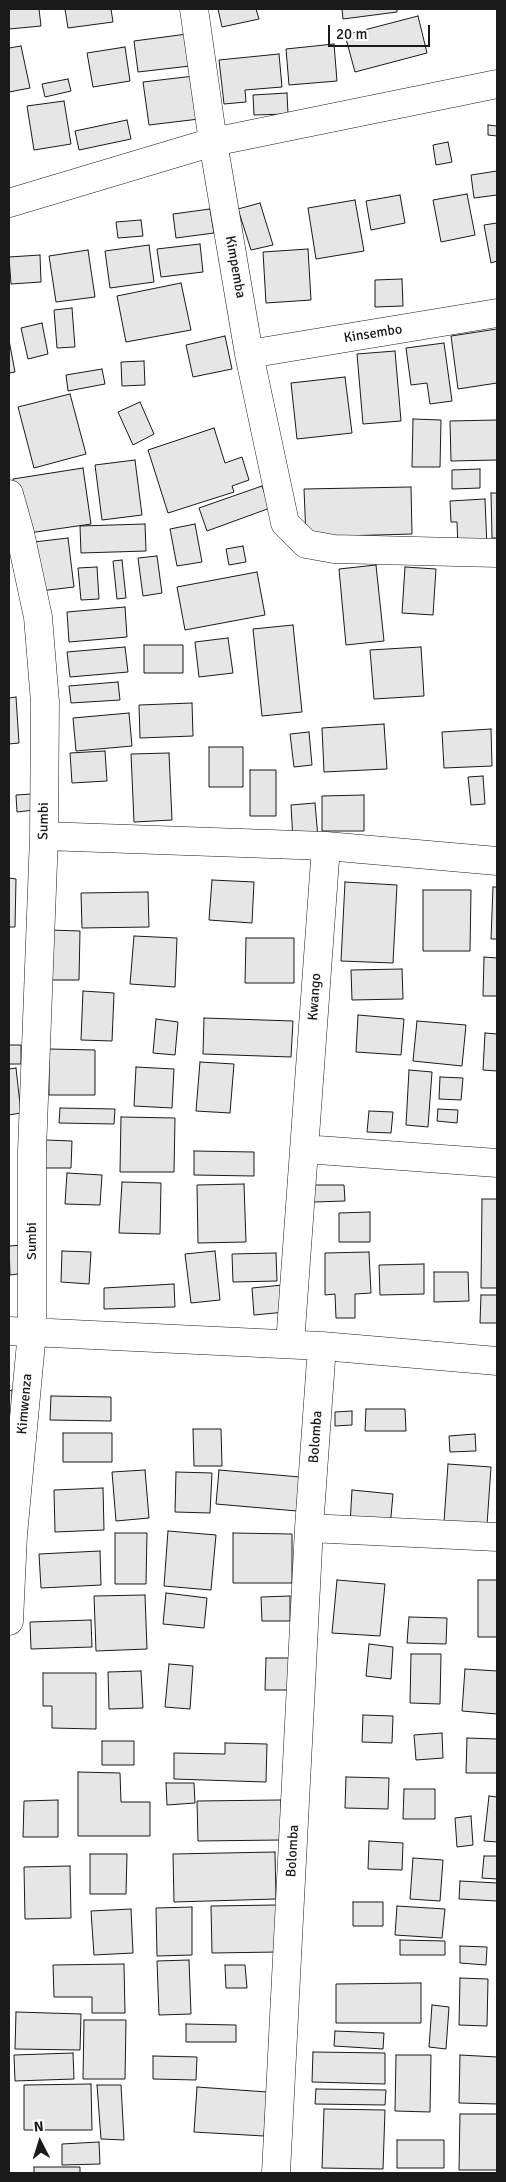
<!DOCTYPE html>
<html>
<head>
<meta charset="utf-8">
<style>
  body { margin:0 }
  #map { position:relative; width:506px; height:2182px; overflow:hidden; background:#fff; font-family:Signika,sans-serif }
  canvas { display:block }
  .frame { position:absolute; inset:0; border:10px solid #1a1a1a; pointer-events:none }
  .north { position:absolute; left:15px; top:2117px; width:50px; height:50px; -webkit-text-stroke:4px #fff; paint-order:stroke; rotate:355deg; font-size:14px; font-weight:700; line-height:20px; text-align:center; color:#1a1a1a }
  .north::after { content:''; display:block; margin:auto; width:18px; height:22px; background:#1a1a1a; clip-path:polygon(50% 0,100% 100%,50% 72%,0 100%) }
  .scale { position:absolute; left:328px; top:25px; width:102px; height:22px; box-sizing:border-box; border:2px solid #1a1a1a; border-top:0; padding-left:6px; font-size:15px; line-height:18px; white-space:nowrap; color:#1a1a1a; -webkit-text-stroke:4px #fff; paint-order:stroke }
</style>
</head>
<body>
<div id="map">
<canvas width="506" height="2182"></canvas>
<div class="frame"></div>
<div class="north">N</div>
<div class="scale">20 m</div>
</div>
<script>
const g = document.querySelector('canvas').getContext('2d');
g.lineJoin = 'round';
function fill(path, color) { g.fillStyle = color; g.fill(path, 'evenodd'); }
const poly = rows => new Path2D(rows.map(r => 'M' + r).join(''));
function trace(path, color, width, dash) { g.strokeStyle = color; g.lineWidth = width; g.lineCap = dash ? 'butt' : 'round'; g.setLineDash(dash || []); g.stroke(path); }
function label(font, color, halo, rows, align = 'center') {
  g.font = font + ' Signika,sans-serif'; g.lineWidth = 4; g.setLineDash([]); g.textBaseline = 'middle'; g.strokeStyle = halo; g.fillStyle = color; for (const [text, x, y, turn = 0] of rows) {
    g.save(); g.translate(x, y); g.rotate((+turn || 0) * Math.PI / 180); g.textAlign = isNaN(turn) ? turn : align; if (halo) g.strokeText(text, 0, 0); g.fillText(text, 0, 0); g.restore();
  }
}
const building = poly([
  [9,9,39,9,41,26,9,29,9,9],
  [65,9,111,9,113,22,68,28,65,9],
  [218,9,256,9,259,19,222,27,218,9],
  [342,9,397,9,397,12,343,19,342,9],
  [418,16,427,53,355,72,345,35,418,16],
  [187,34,190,66,138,72,134,41,187,34],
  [334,44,337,81,289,85,286,49,334,44],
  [21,46,30,88,9,92,9,48,21,46],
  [125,47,130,81,93,87,87,53,125,47],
  [279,54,282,87,245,90,246,102,224,104,219,60,279,54],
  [194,76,199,119,149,125,143,82,194,76],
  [68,79,71,91,45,97,42,84,68,79],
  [287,93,288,114,254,115,253,95,287,93],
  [64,101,71,144,34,150,27,106,64,101],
  [127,120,131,139,79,150,75,131,127,120],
  [488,125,497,126,497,136,488,135,488,125],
  [448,142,452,162,436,165,433,145,448,142],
  [497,171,497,195,474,198,471,175,497,171],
  [467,194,475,235,441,242,433,200,467,194],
  [400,195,405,223,371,230,366,201,400,195],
  [355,200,364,251,316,259,308,208,355,200],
  [260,203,273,245,251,250,238,209,260,203],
  [210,209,214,233,176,238,173,214,210,209],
  [141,220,143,236,118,238,116,222,141,220],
  [497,223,497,261,491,263,484,225,497,223],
  [200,244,203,272,161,277,157,249,200,244],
  [149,245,154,282,110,288,105,251,149,245],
  [308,249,311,300,266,303,263,252,308,249],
  [88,250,95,297,56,302,49,256,88,250],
  [40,255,41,282,11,284,9,257,40,255],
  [402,279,403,306,375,307,375,280,402,279],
  [181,283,191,330,126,342,117,296,181,283],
  [72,308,75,347,57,348,54,310,72,308],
  [42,323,48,354,28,359,21,328,42,323],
  [497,329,497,383,458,389,451,336,497,329],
  [225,336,232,369,193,377,186,345,225,336],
  [9,340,15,372,9,373,9,340],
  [444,343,452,401,430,404,427,383,411,385,406,348,444,343],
  [395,351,401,421,363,424,357,354,395,351],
  [144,361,145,385,122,386,121,362,144,361],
  [102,369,105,384,68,391,66,375,102,369],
  [345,377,352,433,297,439,291,383,345,377],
  [70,394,86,454,34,468,18,407,70,394],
  [140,402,154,434,133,445,118,412,140,402],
  [413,419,441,420,440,467,412,467,413,419],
  [497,420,497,460,451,461,450,421,497,420],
  [214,428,225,463,242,457,249,480,232,486,234,492,168,513,148,450,214,428],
  [135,460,142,515,102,520,95,465,135,460],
  [83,468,91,524,22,534,13,479,83,468],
  [480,469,480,488,452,489,452,470,480,469],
  [262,486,270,508,207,531,199,508,262,486],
  [411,487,412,534,306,537,304,489,411,487],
  [491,493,497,493,497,538,492,538,491,493],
  [485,499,487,547,458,548,457,522,451,522,450,501,485,499],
  [145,524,146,551,81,553,80,526,145,524],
  [195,524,202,562,177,566,170,529,195,524],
  [68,538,74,587,40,591,34,542,68,538],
  [243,546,246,562,229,565,226,549,243,546],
  [157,556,162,593,143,596,138,558,157,556],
  [122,560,126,598,117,599,113,561,122,560],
  [376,565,384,641,346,645,339,569,376,565],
  [97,567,99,599,81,600,78,568,97,567],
  [405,567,436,569,433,615,402,613,405,567],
  [257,572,265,615,185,630,177,587,257,572],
  [125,607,127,637,69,642,67,612,125,607],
  [293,625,302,712,262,716,253,629,293,625],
  [228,638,233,673,199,677,195,642,228,638],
  [144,645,183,645,183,673,144,673,144,645],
  [125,647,128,672,70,677,67,652,125,647],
  [421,647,424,696,374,699,370,650,421,647],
  [118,682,120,700,71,703,69,686,118,682],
  [16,697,19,743,9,744,9,698,16,697],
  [192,703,193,736,140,738,139,705,192,703],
  [129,713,132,746,76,751,73,718,129,713],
  [384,724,387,769,324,772,322,728,384,724],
  [491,729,492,766,444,768,442,732,491,729],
  [309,732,312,765,294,767,290,734,309,732],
  [209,747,243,747,243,787,209,787,209,747],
  [105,751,107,781,72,783,70,753,105,751],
  [169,753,172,820,134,822,131,754,169,753],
  [250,770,276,770,276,816,250,816,250,770],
  [483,776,485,804,471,805,468,777,483,776],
  [32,794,34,810,17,812,16,795,32,794],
  [364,795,364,831,322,831,322,796,364,795],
  [315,803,318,838,293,841,291,805,315,803],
  [9,878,16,879,15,927,9,927,9,878],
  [212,880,254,882,252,923,209,920,212,880],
  [345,882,397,885,393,963,341,961,345,882],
  [493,887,497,887,497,939,491,939,493,887],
  [423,890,471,890,470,951,423,951,423,890],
  [148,892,149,927,82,928,81,893,148,892],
  [49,930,80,931,79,980,48,980,49,930],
  [134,936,177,938,175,987,130,984,134,936],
  [246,938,294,938,294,983,245,983,246,938],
  [484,957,497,958,497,996,483,996,484,957],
  [402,969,403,999,352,1000,351,970,402,969],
  [83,991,114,993,112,1041,81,1040,83,991],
  [358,1015,404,1019,401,1055,356,1052,358,1015],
  [204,1018,293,1021,291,1057,203,1054,204,1018],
  [156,1019,178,1022,175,1055,153,1053,156,1019],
  [417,1021,466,1025,462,1066,413,1061,417,1021],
  [485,1033,497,1034,497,1071,483,1070,485,1033],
  [9,1045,21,1045,21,1064,9,1064,9,1045],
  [49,1049,95,1050,95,1095,49,1095,49,1049],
  [200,1062,234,1064,230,1113,196,1111,200,1062],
  [136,1067,174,1069,172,1108,134,1106,136,1067],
  [16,1068,21,1113,9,1115,9,1069,16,1068],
  [409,1070,432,1072,428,1127,406,1125,409,1070],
  [440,1077,463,1078,461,1100,439,1099,440,1077],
  [60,1108,115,1109,114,1124,59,1123,60,1108],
  [438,1109,458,1110,457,1123,437,1121,438,1109],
  [369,1111,393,1112,391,1133,367,1132,369,1111],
  [121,1117,175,1118,174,1172,120,1172,121,1117],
  [46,1140,72,1141,71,1168,45,1168,46,1140],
  [194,1151,254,1152,254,1176,194,1175,194,1151],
  [67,1173,102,1175,100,1205,65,1204,67,1173],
  [122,1182,161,1183,160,1234,119,1233,122,1182],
  [244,1184,246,1242,198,1243,197,1185,244,1184],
  [314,1185,344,1185,345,1201,314,1202,314,1185],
  [482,1199,497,1199,497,1288,481,1288,482,1199],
  [370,1212,370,1242,339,1242,339,1213,370,1212],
  [24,1245,26,1273,10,1275,9,1246,24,1245],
  [62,1251,91,1252,89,1284,61,1282,62,1251],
  [215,1251,220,1300,191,1303,185,1254,215,1251],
  [369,1252,371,1293,355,1294,355,1318,336,1318,335,1294,325,1295,325,1253,369,1252],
  [276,1253,277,1281,233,1282,232,1254,276,1253],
  [424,1264,424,1294,380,1295,379,1265,424,1264],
  [434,1272,468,1272,469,1301,434,1302,434,1272],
  [174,1284,175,1307,104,1309,104,1288,174,1284],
  [283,1285,286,1312,254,1315,252,1288,283,1285],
  [481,1295,497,1295,497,1323,480,1323,481,1295],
  [12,1390,13,1412,9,1412,9,1391,12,1390],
  [51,1396,111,1397,111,1421,50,1420,51,1396],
  [366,1409,405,1409,406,1431,365,1431,366,1409],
  [352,1411,352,1425,335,1426,335,1412,352,1411],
  [193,1429,221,1429,222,1466,194,1466,193,1429],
  [63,1433,112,1433,112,1462,63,1462,63,1433],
  [475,1434,476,1451,450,1452,449,1436,475,1434],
  [448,1464,491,1467,487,1525,444,1522,448,1464],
  [145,1470,149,1518,116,1521,112,1472,145,1470],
  [219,1470,300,1477,297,1511,216,1504,219,1470],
  [176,1472,212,1473,210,1513,175,1512,176,1472],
  [103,1488,104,1530,55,1532,54,1490,103,1488],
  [352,1490,393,1494,390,1528,350,1524,352,1490],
  [168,1531,216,1535,211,1590,164,1586,168,1531],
  [115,1533,147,1533,146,1584,115,1584,115,1533],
  [233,1533,292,1534,292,1583,233,1583,233,1533],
  [100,1551,101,1585,41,1588,39,1554,100,1551],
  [337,1580,385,1584,380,1636,332,1633,337,1580],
  [478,1580,497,1580,497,1637,478,1637,478,1580],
  [166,1593,207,1598,204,1628,163,1624,166,1593],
  [145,1595,147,1649,96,1651,94,1596,145,1595],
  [290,1596,290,1621,262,1621,261,1597,290,1596],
  [409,1617,447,1618,446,1644,407,1643,409,1617],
  [91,1620,92,1647,31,1649,30,1622,91,1620],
  [369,1644,393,1647,391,1679,366,1676,369,1644],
  [411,1654,441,1654,440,1704,410,1703,411,1654],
  [266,1658,291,1658,290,1690,265,1690,266,1658],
  [169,1664,193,1666,190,1709,165,1707,169,1664],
  [465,1669,497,1671,497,1714,462,1711,465,1669],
  [141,1671,143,1708,109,1709,108,1672,141,1671],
  [43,1673,96,1673,96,1729,52,1728,52,1706,43,1706,43,1673],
  [363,1715,393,1716,392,1743,362,1742,363,1715],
  [442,1733,443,1758,416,1760,414,1735,442,1733],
  [467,1738,497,1739,497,1773,466,1773,467,1738],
  [102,1741,134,1741,134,1765,102,1765,102,1741],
  [225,1743,267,1744,266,1782,174,1779,174,1753,225,1754,225,1743],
  [78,1772,120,1773,121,1802,150,1802,150,1836,78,1836,78,1772],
  [346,1777,389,1778,388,1809,345,1808,346,1777],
  [166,1783,194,1783,195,1803,167,1805,166,1783],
  [404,1789,435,1789,435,1819,403,1819,404,1789],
  [489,1796,497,1797,497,1842,484,1841,489,1796],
  [58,1800,58,1837,23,1837,24,1801,58,1800],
  [281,1800,281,1840,198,1841,197,1801,281,1800],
  [471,1816,473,1845,457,1847,455,1818,471,1816],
  [369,1841,403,1843,402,1870,368,1869,369,1841],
  [275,1852,276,1899,174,1902,173,1854,275,1852],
  [90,1854,127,1854,126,1894,90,1894,90,1854],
  [484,1856,497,1856,497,1879,482,1878,484,1856],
  [413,1858,443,1860,440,1901,410,1899,413,1858],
  [70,1866,71,1918,25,1919,24,1867,70,1866],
  [460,1881,497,1883,497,1901,459,1899,460,1881],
  [353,1902,383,1902,383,1926,353,1926,353,1902],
  [277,1905,278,1952,212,1953,211,1906,277,1905],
  [397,1906,445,1909,442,1938,395,1935,397,1906],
  [192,1907,192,1955,157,1956,156,1908,192,1907],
  [131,1909,133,1953,94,1955,91,1911,131,1909],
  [400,1940,445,1941,445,1955,400,1955,400,1940],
  [460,1946,487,1947,486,1965,460,1963,460,1946],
  [189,1960,191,2014,159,2015,157,1961,189,1960],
  [124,1964,125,2013,92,2013,92,1997,54,1997,53,1965,124,1964],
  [225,1965,245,1965,247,1988,226,1988,225,1965],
  [460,1978,488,1979,487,2026,459,2025,460,1978],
  [421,1983,421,2023,336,2023,336,1984,421,1983],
  [432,2005,449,2007,446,2049,429,2047,432,2005],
  [16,2012,81,2014,80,2050,15,2049,16,2012],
  [84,2020,126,2020,125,2079,83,2079,84,2020],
  [186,2024,236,2025,236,2042,186,2042,186,2024],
  [335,2031,384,2033,383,2049,334,2046,335,2031],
  [313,2052,385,2053,385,2084,312,2082,313,2052],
  [73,2053,74,2079,15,2081,14,2055,73,2053],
  [396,2055,431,2055,430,2112,395,2111,396,2055],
  [460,2055,497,2057,497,2104,459,2103,460,2055],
  [153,2056,197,2057,196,2080,153,2079,153,2056],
  [91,2084,92,2130,24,2130,24,2085,91,2084],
  [97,2085,121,2085,124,2140,101,2139,97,2085],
  [197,2087,267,2092,264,2136,194,2132,197,2087],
  [316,2089,386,2090,385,2105,315,2104,316,2089],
  [324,2109,385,2110,383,2169,322,2168,324,2109],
  [460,2114,497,2114,497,2170,459,2170,460,2114],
  [397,2140,444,2140,444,2168,397,2168,397,2140],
  [99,2142,100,2164,62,2165,62,2144,99,2142],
  [34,2167,80,2167,80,2173,34,2173,34,2167]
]);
const minor = poly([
  [194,9,213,142,249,354,285,523,306,544,334,549,497,553],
  [9,203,213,142,497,84],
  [249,354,497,313],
  [9,494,20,533,38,617,45,702,44,836,32,1151,32,1332,13,1535,9,1621],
  [44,836,326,846,497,861],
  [304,1149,497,1163],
  [9,1331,322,1346,497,1361],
  [290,1344,326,846],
  [309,1528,497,1537],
  [276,2173,309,1528,322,1346]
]);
const streetNames = [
  ["Kimpemba",235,267,80],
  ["Kinsembo",373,334,-9],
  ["Sumbi",44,821,-89],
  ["Kwango",315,997,-86],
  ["Sumbi",32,1241,-90],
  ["Kimwenza",25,1404,-85],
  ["Bolomba",316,1437,-86],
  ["Bolomba",293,1851,-87]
];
fill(building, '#e6e6e6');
trace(building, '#1a1a1a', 1);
trace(minor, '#1a1a1a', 29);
trace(minor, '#fff', 28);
label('14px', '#1a1a1a', '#fff', streetNames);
</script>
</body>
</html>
